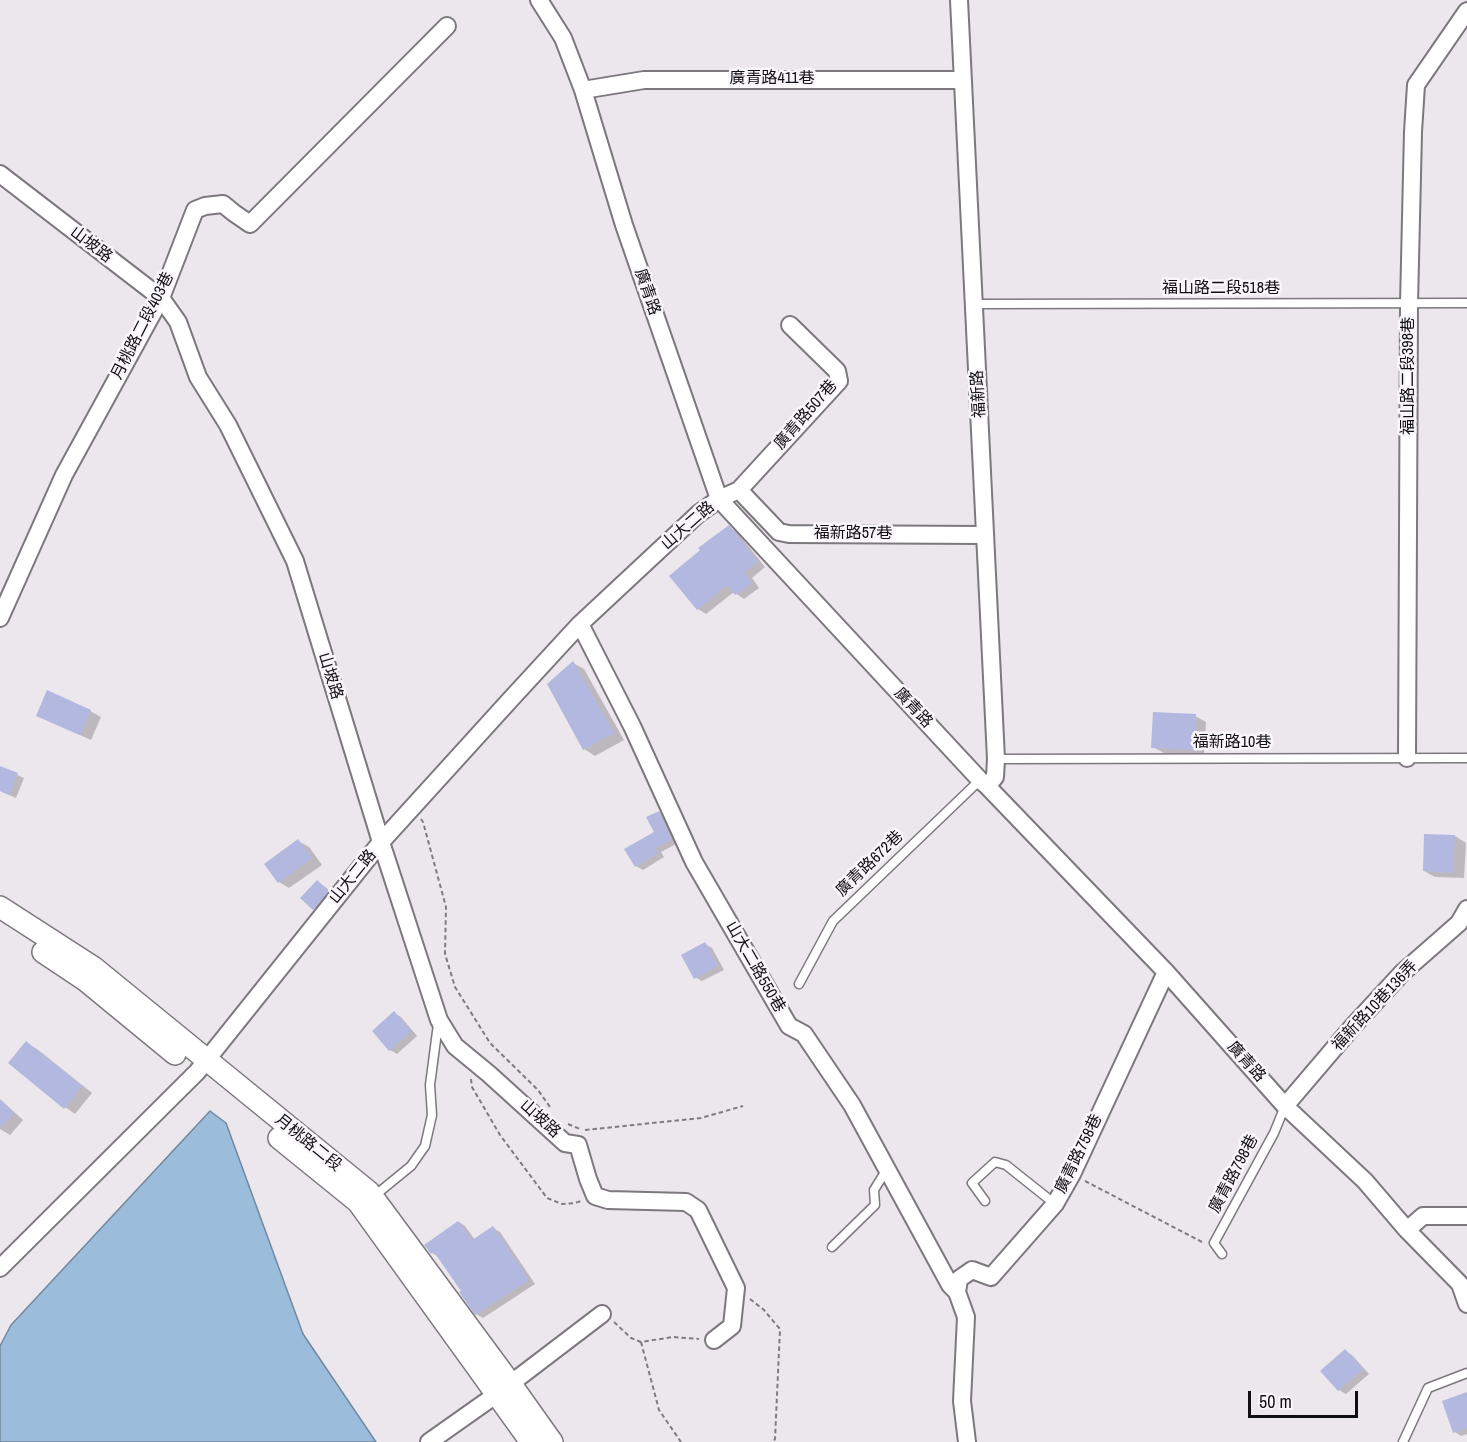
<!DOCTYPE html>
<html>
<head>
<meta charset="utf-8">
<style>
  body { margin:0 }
  #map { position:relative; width:1467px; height:1442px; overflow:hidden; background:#ebe7ed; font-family:"Archivo Narrow",sans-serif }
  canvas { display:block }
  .scale { position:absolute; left:1248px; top:1391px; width:110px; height:27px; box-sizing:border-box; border:3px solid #100f11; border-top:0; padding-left:8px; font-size:18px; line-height:21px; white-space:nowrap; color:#100f11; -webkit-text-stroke:4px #f8f5fb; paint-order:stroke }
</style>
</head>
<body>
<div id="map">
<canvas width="1467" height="1442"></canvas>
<div class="scale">50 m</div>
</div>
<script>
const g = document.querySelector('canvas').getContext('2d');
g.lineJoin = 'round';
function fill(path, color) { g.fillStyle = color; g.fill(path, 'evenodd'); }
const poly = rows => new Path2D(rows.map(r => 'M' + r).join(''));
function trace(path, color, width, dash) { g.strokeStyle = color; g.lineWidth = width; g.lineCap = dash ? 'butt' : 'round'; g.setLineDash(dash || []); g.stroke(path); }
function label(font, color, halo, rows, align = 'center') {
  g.font = font + ' "Archivo Narrow","Noto Sans TC",sans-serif'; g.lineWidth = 5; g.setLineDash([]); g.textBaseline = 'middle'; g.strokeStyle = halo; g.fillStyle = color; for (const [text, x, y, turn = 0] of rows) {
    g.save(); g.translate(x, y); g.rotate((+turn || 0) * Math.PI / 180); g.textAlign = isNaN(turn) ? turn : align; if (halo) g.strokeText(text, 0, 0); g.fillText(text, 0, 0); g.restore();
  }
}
const water = poly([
  [210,1111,226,1123,303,1334,376,1442,0,1442,0,1346,11,1325,210,1111]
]);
const shadow = poly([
  [729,527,737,532,765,567,752,578,759,588,744,599,734,592,706,614,698,609],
  [573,663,584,669,624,740,595,756,584,749],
  [90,711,101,717,91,740,48,721],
  [1195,716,1206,722,1204,755,1164,753,1153,747],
  [0,767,24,778,16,798,0,791],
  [659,812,666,816,678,843,661,852,664,857,643,870,636,866,656,833],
  [1455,836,1466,843,1464,878,1435,877,1424,871],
  [298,841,309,847,322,865,289,888,279,882],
  [317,882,324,886,335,895,321,912,314,908],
  [705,944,712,948,724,970,702,981,695,977],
  [394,1013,401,1017,417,1036,397,1054,390,1050],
  [26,1043,37,1049,92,1093,75,1114,65,1107],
  [0,1099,23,1120,10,1135,0,1129],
  [459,1222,465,1226,475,1240,493,1228,500,1232,535,1284,483,1318,476,1314,439,1257,432,1253],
  [1345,1351,1352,1355,1369,1374,1346,1394,1339,1390,1323,1372],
  [1467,1395,1467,1434,1461,1436,1455,1432]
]);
const building = poly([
  [729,525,758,562,744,572,752,583,735,595,727,585,697,610,669,576,700,550,698,548],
  [573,661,614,733,583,750,547,684],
  [47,690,91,710,80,735,36,716],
  [1153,712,1196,714,1194,750,1151,748],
  [0,766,18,773,9,795,0,791],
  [659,811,672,840,655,848,658,853,635,867,624,849,654,832,646,817],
  [1424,834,1455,835,1453,873,1423,871],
  [298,839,312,858,278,883,264,864],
  [317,880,329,891,313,910,300,898],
  [705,942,718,966,694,979,681,955],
  [394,1011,411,1031,389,1051,372,1031],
  [26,1041,82,1086,64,1109,8,1063],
  [0,1100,14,1113,0,1128],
  [458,1221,472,1240,493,1226,529,1280,475,1315,459,1292,461,1291,434,1252,431,1254,424,1245],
  [1345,1349,1363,1369,1338,1391,1320,1371],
  [1467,1392,1467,1428,1453,1433,1442,1401]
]);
const path = poly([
  [421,819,423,822,446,907,445,954,455,987,490,1043,538,1090,550,1107],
  [471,1079,472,1087,500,1135,547,1198,562,1204,575,1203,581,1201],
  [568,1124,580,1129],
  [585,1130,701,1118,743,1106],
  [1085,1181,1202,1242],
  [750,1299,764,1310,780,1329,775,1439,773,1442],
  [614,1322,631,1338,641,1342,673,1337,699,1339],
  [641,1342,659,1410,681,1442]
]);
const service = poly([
  [974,304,1467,303],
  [996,759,1467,758],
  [799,984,833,921,980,780],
  [373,1197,411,1166,425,1146,432,1115,430,1085,438,1024],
  [985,1201,972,1183,995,1162,1006,1165,1055,1204],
  [832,1247,875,1205,874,1190,887,1169],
  [1222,1254,1214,1243,1274,1133,1285,1106],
  [1403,1442,1428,1388,1467,1373]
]);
const minor = poly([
  [539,0,563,38,583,90,624,225,719,499,980,780,987,786,1166,972,1285,1106,1365,1181,1407,1230,1460,1284,1467,1304],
  [959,0,996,759,995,777,987,786],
  [583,90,644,80,962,80],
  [0,174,161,298,178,322,198,377,228,425,295,561,381,842,439,1020,455,1046,489,1074,565,1143,578,1145,588,1179,595,1196,608,1200,686,1202,698,1210,736,1288,732,1326,714,1340],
  [739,490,779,532,789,534,985,535],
  [0,618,64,475,161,298,195,210,205,206,223,204,234,213,250,224,447,26],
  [580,624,632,726,694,862,789,1026,804,1034,852,1105,950,1285,957,1292,966,1317,962,1401,967,1442],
  [1407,758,1409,304,1413,132,1416,85,1467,11],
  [1285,1106,1354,1025,1402,973,1459,923,1467,909],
  [1407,1230,1423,1216,1467,1216],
  [0,1268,197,1072,381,842,510,700,580,624,698,514,719,499,739,490,839,381,837,371,790,325],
  [957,1292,959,1279,972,1270,991,1277,1055,1204,1072,1174,1166,972],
  [429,1442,497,1394,602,1314]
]);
const tertiary = poly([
  [0,907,93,967,369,1192,510,1383,552,1442],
  [43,952,85,980,175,1054],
  [279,1138,358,1202,531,1442]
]);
const streetNames = [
  ["廣青路411巷",772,79],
  ["山坡路",91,245,37],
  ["福山路二段518巷",1221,289],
  ["廣青路",647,292,71],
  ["月桃路二段403巷",143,326,-63],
  ["福山路二段398巷",1409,376,-90],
  ["福新路",979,394,-93],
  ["廣青路507巷",806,415,-49],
  ["山大二路",688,526,-41],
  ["福新路57巷",853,534],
  ["山坡路",330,676,73],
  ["廣青路",913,708,47],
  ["福新路10巷",1232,743],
  ["廣青路672巷",870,864,-44],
  ["山大二路",353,877,-51],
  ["山大二路550巷",755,967,60],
  ["福新路10巷136弄",1375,1006,-47],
  ["廣青路",1246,1062,48],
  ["山坡路",540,1119,42],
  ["月桃路二段",308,1143,39],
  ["廣青路758巷",1079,1154,-64],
  ["廣青路798巷",1234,1174,-62]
];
fill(water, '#9bbcdb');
trace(water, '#71889e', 1.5);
fill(shadow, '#0003');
fill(building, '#b3b8e0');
trace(service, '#7c787e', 11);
trace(minor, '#7c787e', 20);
trace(tertiary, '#7c787e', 24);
trace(path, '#7f7c80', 2, [4.5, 3]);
trace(service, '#fff', 8);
trace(minor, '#fff', 16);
trace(tertiary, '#fff', 21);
label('16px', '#100f11', '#f8f5fb', streetNames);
</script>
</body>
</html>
